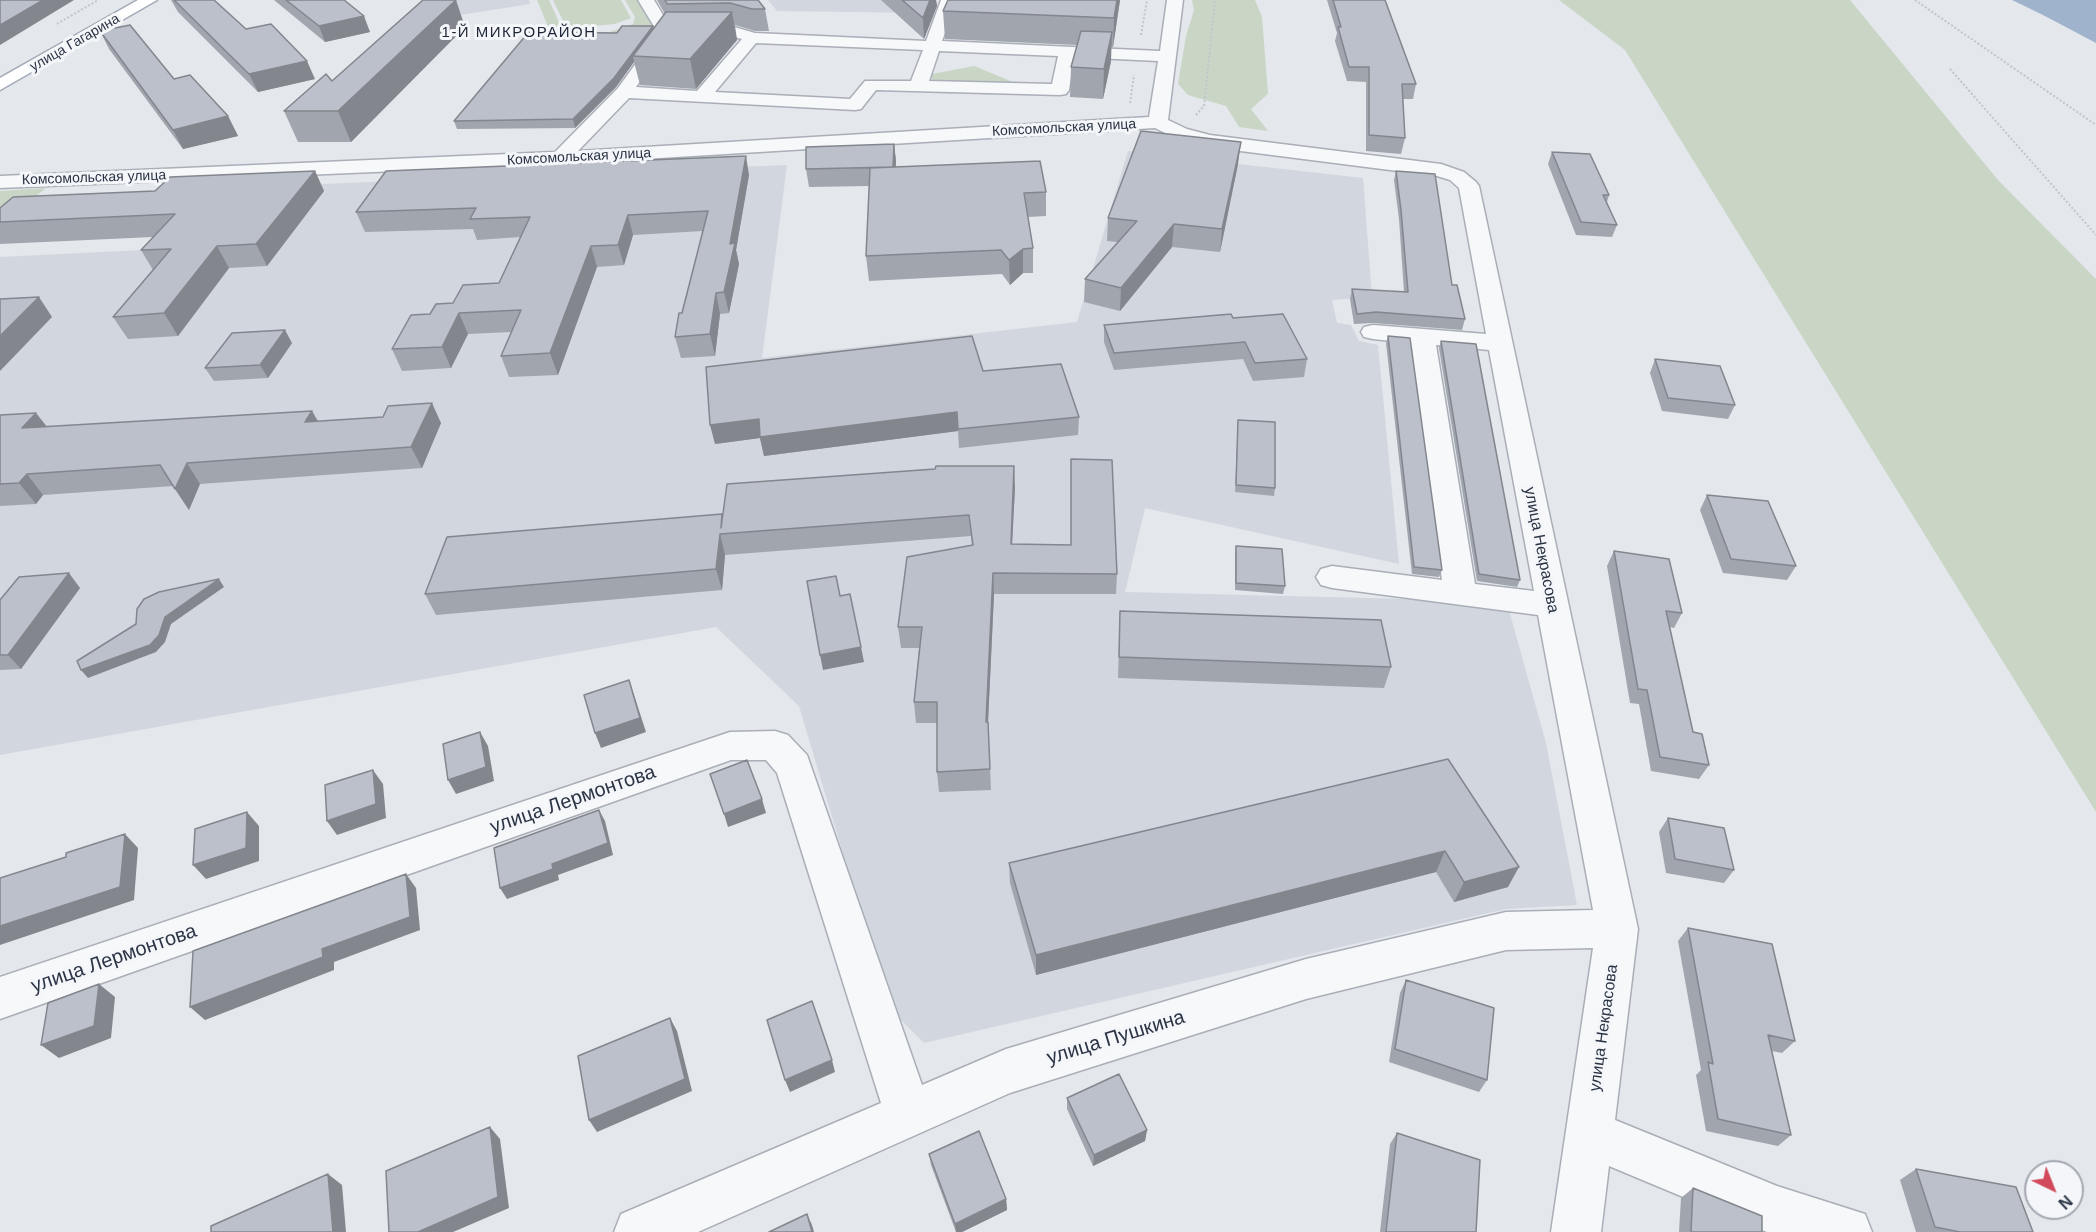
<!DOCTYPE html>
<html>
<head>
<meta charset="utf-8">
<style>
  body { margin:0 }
  #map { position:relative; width:2096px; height:1232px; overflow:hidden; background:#e4e7ec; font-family:Arial,sans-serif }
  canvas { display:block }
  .north { position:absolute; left:2024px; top:1160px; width:60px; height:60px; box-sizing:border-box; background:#f4f6f9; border:2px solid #a4a8b1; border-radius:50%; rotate:137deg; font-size:16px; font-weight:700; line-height:24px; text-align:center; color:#2b3445 }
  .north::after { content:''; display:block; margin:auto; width:21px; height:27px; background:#d1495b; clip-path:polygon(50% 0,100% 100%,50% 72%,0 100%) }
</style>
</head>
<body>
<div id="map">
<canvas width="2096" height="1232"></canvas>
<div class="north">N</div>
</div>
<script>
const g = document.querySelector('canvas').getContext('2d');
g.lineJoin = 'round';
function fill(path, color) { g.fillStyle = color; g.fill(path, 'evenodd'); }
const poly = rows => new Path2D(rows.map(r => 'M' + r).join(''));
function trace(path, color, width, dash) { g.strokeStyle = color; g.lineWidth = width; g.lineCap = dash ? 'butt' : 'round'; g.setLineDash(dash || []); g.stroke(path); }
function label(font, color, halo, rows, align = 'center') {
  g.font = font + ' Arial,sans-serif'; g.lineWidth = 6; g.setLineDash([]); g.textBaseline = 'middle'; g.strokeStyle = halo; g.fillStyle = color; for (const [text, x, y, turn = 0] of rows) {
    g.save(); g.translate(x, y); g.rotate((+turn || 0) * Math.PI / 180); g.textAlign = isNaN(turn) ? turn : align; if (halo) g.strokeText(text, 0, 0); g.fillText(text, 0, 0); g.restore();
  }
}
const built = poly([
  [427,0,529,0,530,4,447,17],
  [768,0,935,0,926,13,777,11],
  [1128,151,1140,152,1219,252,1238,164,1363,178,1372,297,1332,300,1337,323,1351,325,1359,341,1378,345,1399,564,1145,508,1125,592,1408,599,1509,610,1546,743,1577,905,1506,909,924,1043,889,1008,799,706,716,627,0,755,0,257,163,249,223,188,787,165,762,358,1077,322]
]);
const green = poly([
  [537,0,549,0,561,27,566,31,604,34,633,24,635,17,625,0,637,0,654,29,625,33,555,34,549,29],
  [553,0,621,0,631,18,615,24,570,28,565,25],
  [1192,0,1255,0,1262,17,1268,94,1251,109,1268,131,1239,127,1226,106,1188,95,1178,84,1186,36,1194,10],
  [1559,0,1850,0,1998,180,2096,279,2096,812,1625,50],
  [974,66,1013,82,932,81,932,74],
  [46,188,0,224,0,191]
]);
const water = poly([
  [2012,0,2096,0,2096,43,2043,15]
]);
const path = poly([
  [1915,0,2096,125],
  [57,24,98,0],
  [1141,35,1147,0],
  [1950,69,2096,235],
  [1130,103,1134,75],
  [1196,115,1204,106,1215,0]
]);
const minor = poly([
  [638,0,654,0,674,33,636,87,697,91,742,39,734,37,685,36,683,33,685,30,691,28,734,27,755,33,926,41,941,0,957,0,942,41,1160,51,1167,0,1183,0,1168,120,1187,129,1210,135,1441,164,1464,172,1476,182,1479,186,1638,929,1615,1120,1777,1186,1865,1214,1872,1232,1767,1232,1609,1166,1601,1232,1551,1232,1593,948,1506,950,1306,999,1010,1093,698,1232,614,1232,621,1214,881,1103,777,773,766,760,731,760,0,1019,0,977,730,732,775,731,788,735,807,755,922,1085,1006,1049,1306,959,1506,912,1593,910,1538,615,1332,588,1321,585,1316,577,1321,569,1332,566,1442,580,1410,343,1373,339,1364,337,1361,332,1364,327,1373,325,1486,334,1459,188,1450,180,1437,176,1209,147,1173,137,1155,128,561,164,0,188,0,176,555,152,618,88,658,33,638,0],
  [756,43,923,50,911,81,865,81,850,99,715,92,756,43],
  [939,51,1058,56,1052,84,929,81,939,51],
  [1074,57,1158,61,1149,117,578,151,629,98,855,110,861,109,876,90,1060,95,1066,94,1069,90,1074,57],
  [1436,345,1489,350,1534,591,1475,584,1436,345]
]);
const major = poly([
  [138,0,157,0,0,90,0,78,138,0]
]);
const wall = poly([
  [171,0,214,0,246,29,315,79,258,92,178,12],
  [274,0,344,0,370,32,325,42],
  [657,0,758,0,765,9,769,31,755,31,735,25,737,40,696,89,640,85,634,62,616,87,575,128,457,129,454,121,527,35,526,32,617,33,654,29,665,14],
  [881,0,936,0,937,6,924,39],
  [948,0,1120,0,1113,47,1111,47,1111,61,1103,99,1070,97,1071,67,1077,45,945,39,943,11],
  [1327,0,1385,0,1416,84,1413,99,1403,99,1405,138,1401,154,1366,151,1366,82,1347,81,1335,41,1337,33],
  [465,27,351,142,298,142,284,111,332,81],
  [100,31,174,79,228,116,238,136,183,149,109,49],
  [894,144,896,161,896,167,1046,192,1046,216,1028,217,1033,248,1033,273,1023,273,1010,285,1002,274,869,281,866,256,869,186,809,187,806,169],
  [1552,152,1609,195,1607,202,1617,225,1612,237,1576,235,1548,164],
  [1238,164,1220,252,1172,247,1120,311,1084,302,1085,279,1118,242,1107,241,1108,218],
  [315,171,324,191,267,266,229,268,178,336,128,339,113,317,153,270,141,250,153,237,0,244,0,208,155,191],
  [1396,171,1452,285,1465,319,1462,330,1373,323,1354,324,1350,299,1352,289,1404,292,1399,219,1394,180],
  [749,175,736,250,739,264,729,313,720,314,715,356,681,358,675,337,703,231,633,235,624,265,597,267,558,375,509,377,501,356,511,332,468,334,451,368,402,371,392,349,430,314,453,303,499,283,520,237,477,240,473,229,365,232,356,212],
  [1233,318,1307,359,1304,377,1253,381,1243,359,1114,370,1104,342,1104,325],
  [1388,336,1442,570,1439,577,1412,574,1386,343],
  [1441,341,1520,580,1517,587,1477,581,1439,348],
  [292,343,268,378,214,381,205,368],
  [1655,359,1735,405,1728,419,1662,411,1650,373],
  [983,371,1079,417,1078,435,959,448,958,431,764,456,760,438,715,444],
  [312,411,318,421,441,423,422,468,200,484,189,510,173,486,43,495,36,504,0,506,0,415,47,427],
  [1238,420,1275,488,1274,496,1235,492],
  [1015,487,1012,544,1117,574,1116,594,994,594,988,722,991,790,939,792,937,772,937,723,916,723,914,702,919,648,901,648,898,627,972,546,971,536,725,555,722,590,436,615,425,594,722,514],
  [1707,495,1796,566,1787,580,1723,573,1700,510],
  [1236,546,1285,586,1283,594,1235,590,1235,554],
  [1614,551,1682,613,1674,628,1670,627,1693,732,1709,765,1699,779,1651,771,1639,704,1630,703,1607,566],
  [80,588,21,669,0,670,0,600],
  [1120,611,1391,667,1384,688,1118,678],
  [1448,759,1508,887,1454,902,1436,872,1036,975,1010,883,1009,863],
  [1668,818,1734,870,1724,883,1666,873,1659,832],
  [1688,928,1795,1041,1782,1053,1772,1051,1791,1135,1778,1146,1706,1131,1696,1075,1701,1070,1678,941],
  [1406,980,1487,1080,1479,1092,1389,1062,1400,993],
  [1067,1098,1147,1130,1145,1141,1093,1166,1067,1109],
  [1397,1133,1476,1232,1380,1232,1390,1144],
  [929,1154,1006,1199,1007,1210,962,1232,956,1232,931,1165],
  [1916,1169,2033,1232,1916,1232,1900,1180],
  [1693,1188,1762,1232,1679,1232,1681,1198]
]);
const shadedWall = poly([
  [43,0,74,0,0,45,0,25],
  [456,0,465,27,351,142,338,111],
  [930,0,936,0,937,6,924,39,923,18],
  [1117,0,1120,0,1113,47,1114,18],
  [732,12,737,40,696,89,690,59],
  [364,16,370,32,325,42,319,26],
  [653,26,655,34,633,56,634,62,616,87,575,128,573,119],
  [1112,32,1111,61,1103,99,1104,69],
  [307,61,315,79,258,92,249,74],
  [228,116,238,136,183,149,173,130],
  [1241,142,1238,164,1220,252,1222,229],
  [894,144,896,161,894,185,893,167],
  [746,156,749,175,736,250,739,264,729,313,724,292,730,244],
  [315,171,324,191,267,266,256,244],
  [628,215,633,235,624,265,618,245],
  [1174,224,1172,247,1120,311,1121,288],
  [217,246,229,268,178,336,164,313],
  [591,246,597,267,558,375,550,353],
  [1023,249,1023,273,1010,285,1009,260],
  [716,293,720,314,715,356,710,334],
  [39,297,52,317,0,371,0,336],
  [459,313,468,334,451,368,442,347],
  [285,330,292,343,268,378,260,365],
  [432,403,441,423,422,468,411,447],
  [312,411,323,431,305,422],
  [957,412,958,431,764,456,760,438,715,444,710,425,759,419],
  [36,413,52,433,22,428],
  [187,463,200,484,189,510,175,489],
  [1014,466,1015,487,1011,565,1011,544],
  [27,474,43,495,36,504,19,483],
  [720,534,725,555,722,590,716,569],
  [69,573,80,588,21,669,8,655],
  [993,573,994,594,987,743,986,722],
  [219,579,224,587,171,624,165,642,156,652,88,678,81,670,165,617],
  [861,647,864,662,823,670,820,655],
  [629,680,634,695,646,732,601,748,595,733],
  [480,732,488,746,494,781,456,794,448,780],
  [373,770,383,784,386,818,337,835,327,821],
  [762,799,766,813,728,827,724,814],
  [599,810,605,821,613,855,558,875,559,880,507,899,500,888,552,864],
  [247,812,259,826,259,861,206,879,193,865],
  [125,834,138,848,134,900,0,945,0,926],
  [1445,851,1436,872,1036,975,1036,955],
  [1519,867,1508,887,1454,902,1464,882],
  [406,874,416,888,420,930,334,962,334,970,205,1020,190,1007,322,949],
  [99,984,115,997,111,1038,59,1058,41,1045],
  [670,1018,677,1031,692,1091,597,1132,589,1120],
  [832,1060,835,1072,790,1092,785,1080],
  [490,1127,500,1139,509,1208,453,1232,418,1232],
  [1147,1130,1145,1141,1093,1166,1094,1155],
  [328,1174,342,1185,346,1232,333,1232],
  [1006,1199,1007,1210,962,1232,956,1232,955,1224],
  [807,1214,812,1225,814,1232,812,1232]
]);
const building = poly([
  [0,0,43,0,0,25,0,0],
  [174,0,214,0,246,29,271,24,307,61,249,74,174,0],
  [286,0,344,0,364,16,319,26,286,0],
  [423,0,456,0,338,111,284,111,326,74,332,81,423,0],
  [665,0,758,0,765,9,752,9,730,3,667,4,665,0],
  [902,0,930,0,923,18,902,0],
  [948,0,1117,0,1114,18,943,11,948,0],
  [1333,0,1385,0,1416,84,1402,84,1405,138,1369,135,1369,67,1349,67,1338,27,1341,27,1333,0],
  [666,12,732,12,690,59,633,56,666,12],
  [130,25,174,79,190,75,228,116,173,130,100,31,130,25],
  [622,26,653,26,614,78,573,119,454,121,527,34,526,32,617,33,622,26],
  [1081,31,1112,32,1104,69,1071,67,1081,31],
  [1141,131,1241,142,1222,229,1174,224,1121,288,1085,279,1137,221,1108,218,1141,131],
  [894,144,893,167,806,169,806,147,894,144],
  [1552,152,1590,154,1609,195,1603,195,1617,225,1581,222,1552,152],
  [746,156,730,244,735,243,724,292,716,293,710,334,675,337,679,313,682,313,708,211,628,215,618,245,591,246,550,353,501,356,521,310,459,313,442,347,392,349,411,315,430,314,436,304,453,303,463,285,499,283,530,217,470,219,476,208,356,212,386,171,746,156],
  [1040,161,1046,192,1024,193,1033,248,1023,249,1009,260,1001,250,866,256,870,168,1040,161],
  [315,171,256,244,217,246,164,313,113,317,171,249,141,250,175,214,0,222,0,208,13,197,155,191,170,177,315,171],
  [1396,171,1435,174,1452,285,1457,285,1465,319,1376,312,1357,314,1352,289,1408,292,1401,210,1396,171],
  [39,297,0,336,0,299,39,297],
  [1231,314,1233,318,1283,314,1307,359,1255,363,1245,342,1114,353,1104,325,1231,314],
  [285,330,260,365,205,368,232,333,285,330],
  [972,336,983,371,1061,364,1079,417,958,429,957,412,760,437,759,419,710,425,706,367,972,336],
  [1388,336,1410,338,1442,570,1414,567,1388,336],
  [1441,341,1476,344,1520,580,1479,574,1441,341],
  [1655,359,1720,366,1735,405,1668,398,1655,359],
  [432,403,411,447,187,463,175,489,160,465,27,474,19,483,0,484,0,415,36,413,22,428,312,411,305,422,383,417,388,406,432,403],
  [1238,420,1275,422,1275,488,1236,485,1238,420],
  [1071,459,1112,460,1117,574,993,573,986,722,988,722,990,769,937,772,937,702,914,702,922,627,898,627,907,557,973,545,969,515,720,534,716,569,425,594,447,537,722,514,721,528,727,484,935,469,936,466,1014,466,1011,544,1071,545,1071,459],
  [1707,495,1768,501,1796,566,1731,559,1707,495],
  [1236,546,1282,549,1285,586,1236,583,1236,546],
  [1614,551,1669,559,1682,613,1666,611,1693,732,1702,734,1709,765,1660,757,1647,690,1638,689,1614,551],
  [69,573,8,655,0,655,0,600,19,577,69,573],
  [836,576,840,596,850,594,861,647,820,655,807,581,836,576],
  [219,579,165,617,159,635,150,645,81,670,77,661,136,624,137,609,144,599,159,592,219,579],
  [1120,611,1381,620,1391,667,1119,657,1120,611],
  [629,680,640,718,595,733,584,695,629,680],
  [480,732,486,767,448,780,443,744,480,732],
  [1448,759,1519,867,1464,882,1445,851,1036,955,1009,863,1448,759],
  [747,760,762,799,724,814,710,774,747,760],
  [373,770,376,804,327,821,325,785,373,770],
  [599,810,608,843,552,864,553,869,500,888,494,848,599,810],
  [247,812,246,848,193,865,195,829,247,812],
  [1668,818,1724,828,1734,870,1675,859,1668,818],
  [125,834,120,887,0,926,0,878,66,857,66,853,125,834],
  [406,874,410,917,322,949,323,957,190,1007,193,951,406,874],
  [1688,928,1772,944,1795,1041,1768,1035,1791,1135,1718,1119,1708,1062,1713,1064,1688,928],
  [1406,980,1494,1008,1487,1080,1395,1049,1406,980],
  [99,984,94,1026,41,1045,48,1003,99,984],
  [812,1001,832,1060,785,1080,767,1020,812,1001],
  [670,1018,685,1079,589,1120,578,1056,670,1018],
  [1119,1074,1147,1130,1094,1155,1067,1098,1119,1074],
  [490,1127,498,1197,418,1232,389,1232,386,1171,490,1127],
  [979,1131,1006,1199,955,1224,929,1154,979,1131],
  [1397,1133,1480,1160,1476,1232,1386,1232,1397,1133],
  [1916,1169,2016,1187,2033,1232,1960,1232,1935,1227,1916,1169],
  [328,1174,333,1232,211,1232,211,1226,328,1174],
  [1693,1188,1762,1216,1762,1232,1691,1232,1693,1188],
  [807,1214,812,1232,769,1232,807,1214]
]);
const farStreetnames = [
  ["улица Гагарина",75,43,-30],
  ["Комсомольская улица",1064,128,-3],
  ["Комсомольская улица",579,157,-3],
  ["Комсомольская улица",94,178,-2]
];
const farNeighbourhoodnames = [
  ["1-Й МИКРОРАЙОН",519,33]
];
const streetNames = [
  ["улица Некрасова",1541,550,79],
  ["улица Некрасова",1604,1028,-82]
];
const nearStreetnames = [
  ["улица Лермонтова",573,800,-19],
  ["улица Лермонтова",114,959,-19],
  ["улица Пушкина",1116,1038,-17]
];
fill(built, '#d2d6de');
fill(green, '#c9d6c5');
fill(water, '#9fb4cc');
trace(minor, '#a9aeb7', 3);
trace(major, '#a3abb8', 3);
trace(path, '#c2c5cb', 2, [2, 2]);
fill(minor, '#f7f8fa');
fill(major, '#fff');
fill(wall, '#a1a5ae');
fill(shadedWall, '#83868d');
fill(building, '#bbc0ca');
trace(building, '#83868d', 1.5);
label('14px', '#2b3445', '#f4f6f9', farStreetnames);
g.letterSpacing = '1.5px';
label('15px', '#1d2536', '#f4f6f9', farNeighbourhoodnames);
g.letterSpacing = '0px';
label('16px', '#2b3445', '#f4f6f9', streetNames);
label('20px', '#2b3445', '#f4f6f9', nearStreetnames);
</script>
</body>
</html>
